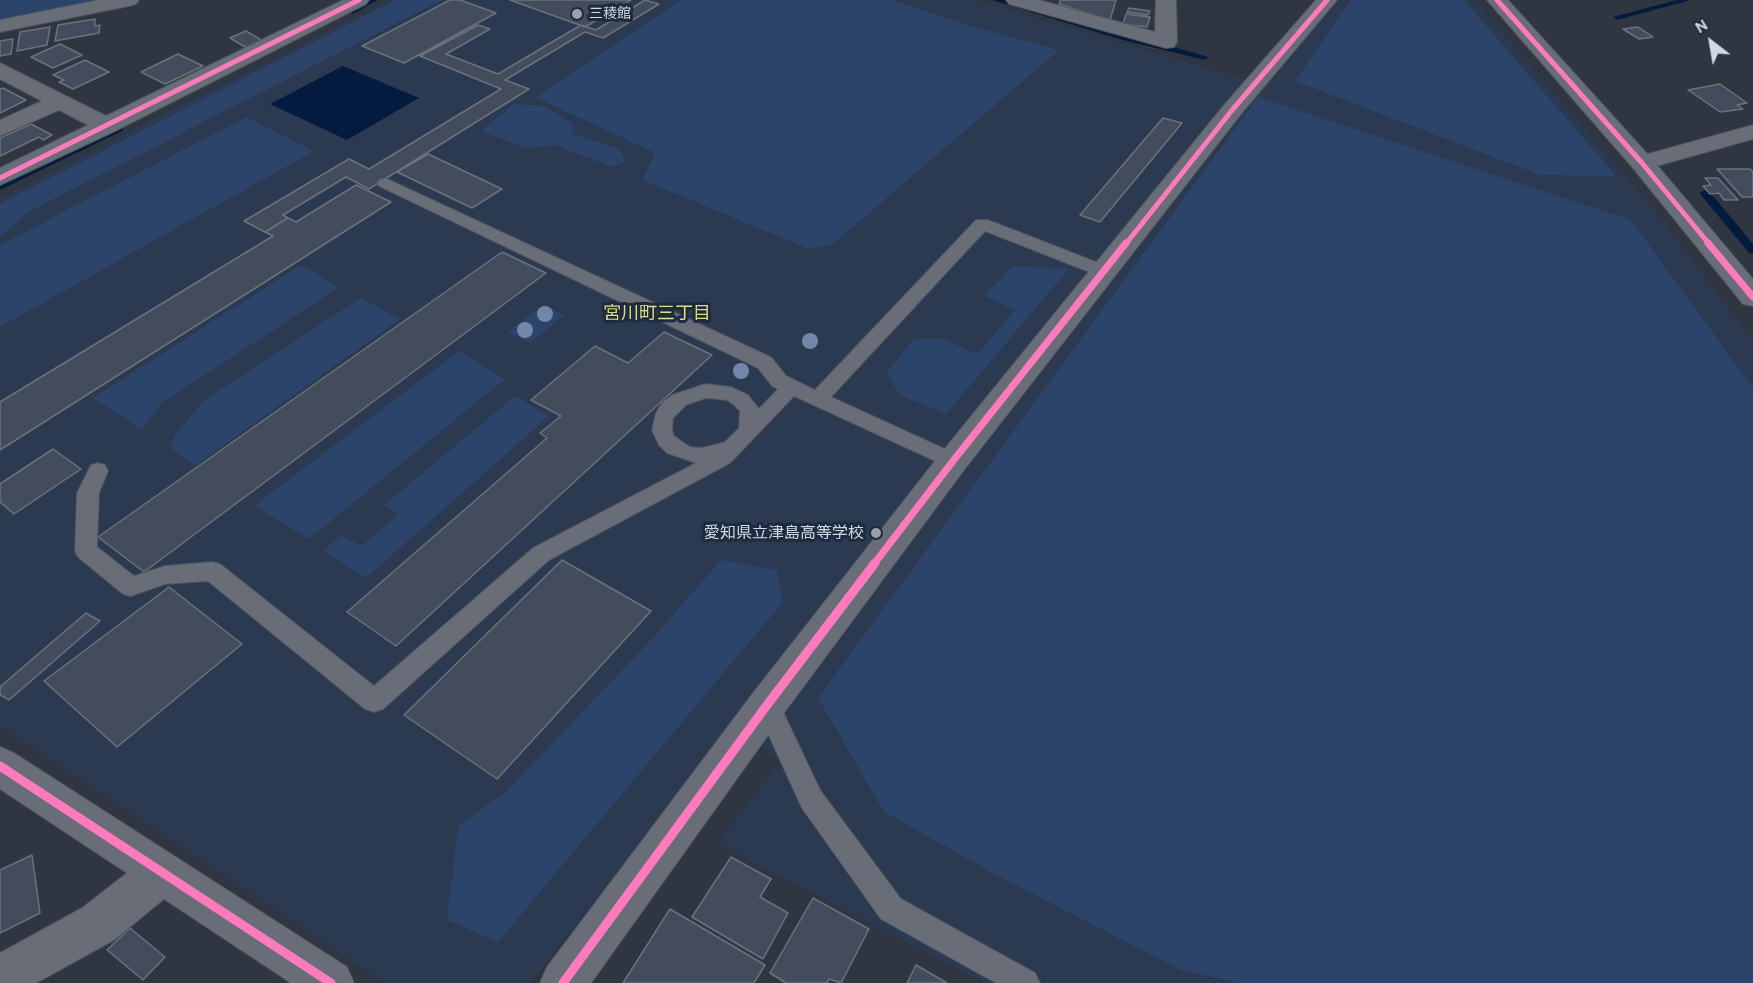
<!DOCTYPE html>
<html>
<head>
<meta charset="utf-8">
<style>
  body { margin:0 }
  #map { position:relative; width:1753px; height:983px; overflow:hidden; background:#2f3641; font-family:Cabin,sans-serif }
  canvas { display:block }
  .north { position:absolute; left:1681px; top:12px; width:60px; height:60px; -webkit-text-stroke:4px #1e2a3d; paint-order:stroke; rotate:329deg; font-size:16px; font-weight:700; line-height:24px; text-align:center; color:#d0d9e5 }
  .north::after { content:''; display:block; margin:auto; width:21px; height:27px; background:#d0d9e5; clip-path:polygon(50% 0,100% 100%,50% 72%,0 100%) }
</style>
</head>
<body>
<div id="map">
<canvas width="1753" height="983"></canvas>
<div class="north">N</div>
</div>
<script>
const g = document.querySelector('canvas').getContext('2d');
g.lineJoin = 'round';
function fill(path, color) { g.fillStyle = color; g.fill(path, 'evenodd'); }
const poly = rows => new Path2D(rows.map(r => 'M' + r).join(''));
function trace(path, color, width, dash) { g.strokeStyle = color; g.lineWidth = width; g.lineCap = dash ? 'butt' : 'round'; g.setLineDash(dash || []); g.stroke(path); }
function label(font, color, halo, rows, align = 'center') {
  g.font = font + ' Cabin,"Noto Sans JP",sans-serif'; g.lineWidth = 6; g.setLineDash([]); g.textBaseline = 'middle'; g.strokeStyle = halo; g.fillStyle = color; for (const [text, x, y, turn = 0] of rows) {
    g.save(); g.translate(x, y); g.rotate((+turn || 0) * Math.PI / 180); g.textAlign = isNaN(turn) ? turn : align; if (halo) g.strokeText(text, 0, 0); g.fillText(text, 0, 0); g.restore();
  }
}
const built = poly([
  [388,0,976,0,1268,86,1337,0,1474,0,1652,207,1753,341,1753,983,984,983,717,843,780,761,734,729,529,983,384,983,0,725,0,198]
]);
const green = poly([
  [0,0,105,0,0,20],
  [395,0,442,0,28,212,0,237,0,204],
  [681,0,892,0,978,28,1059,50,832,245,809,249,642,180,655,153,535,97],
  [1351,0,1464,0,1616,176,1540,175,1295,81],
  [1258,97,1631,220,1753,388,1753,983,1240,983,1180,970,995,874,884,812,818,698],
  [514,104,544,106,573,123,572,134,620,149,626,162,612,167,555,145,525,148,481,131],
  [246,117,314,151,0,327,0,245],
  [301,265,339,287,161,404,142,430,93,398],
  [1013,266,1069,269,946,414,901,396,886,373,914,339,944,339,977,354,1015,310,984,296],
  [361,298,400,319,195,466,170,447,177,432,207,398],
  [543,305,565,315,530,343,508,332],
  [459,351,505,379,309,539,254,506],
  [515,396,549,416,366,578,323,551,341,536,362,546,398,514,384,505],
  [721,560,777,570,783,602,498,942,447,920,458,826,506,792,651,640]
]);
const water = poly([
  [343,66,419,98,347,140,270,104]
]);
const stream = poly([
  [367,0,377,0,353,14,346,12,367,0],
  [992,0,1005,0,1209,57,1205,60,1119,39,992,0],
  [1677,0,1691,0,1617,20,1613,17,1677,0],
  [119,126,124,129,122,131,0,190,0,183,119,126],
  [1705,190,1709,191,1753,244,1753,254,1749,253,1701,195,1700,193,1705,190]
]);
const building = poly([
  [450,0,460,0,496,13,404,63,362,46,450,0],
  [510,0,631,0,585,27,510,0],
  [645,0,659,4,603,38,585,32,505,80,529,89,369,189,346,177,283,215,288,218,265,232,244,221,349,159,369,169,501,89,420,56,478,25,490,29,446,54,498,74,581,25,596,30,645,0],
  [1061,0,1116,0,1110,20,1059,4,1061,0],
  [1129,8,1150,11,1148,15,1127,12,1129,8],
  [1126,14,1150,17,1147,27,1123,24,1126,14],
  [95,19,95,26,100,25,99,33,55,41,58,25,95,19],
  [50,27,47,45,17,51,20,32,50,27],
  [1638,27,1653,37,1639,39,1623,29,1638,27],
  [246,31,263,41,247,48,230,38,246,31],
  [13,39,11,54,0,56,0,41,13,39],
  [60,44,82,55,53,68,31,57,60,44],
  [178,54,203,66,165,84,141,72,178,54],
  [85,60,109,72,73,89,59,82,64,80,53,75,85,60],
  [1720,84,1747,103,1737,105,1743,109,1720,112,1688,90,1720,84],
  [3,88,26,100,0,113,0,89,3,88],
  [1163,118,1182,123,1100,222,1080,215,1163,118],
  [31,124,52,135,43,140,39,137,0,156,0,138,31,124],
  [428,154,502,189,472,208,397,172,428,154],
  [1717,169,1750,169,1753,172,1753,197,1742,197,1717,169],
  [1705,178,1718,178,1738,200,1724,200,1719,193,1710,194,1703,186,1711,185,1705,178],
  [356,185,391,202,0,450,0,402,273,236,265,232,288,218,296,222,356,185],
  [502,252,546,273,144,572,98,537,502,252],
  [664,332,712,355,396,646,347,612,547,438,540,433,561,416,531,400,595,346,628,363,664,332],
  [53,449,81,469,14,514,0,502,0,484,53,449],
  [562,560,651,611,497,779,404,715,562,560],
  [169,587,242,644,117,747,44,681,169,587],
  [86,613,100,621,9,700,0,695,0,687,86,613],
  [32,855,40,913,0,933,0,870,32,855],
  [731,857,771,879,760,897,788,913,763,959,692,917,731,857],
  [813,898,869,929,841,983,829,979,827,983,786,983,770,973,813,898],
  [670,909,765,965,754,983,623,983,670,909],
  [130,928,165,957,143,980,107,950,130,928],
  [916,965,947,983,907,983,916,965]
]);
const service = poly([
  [385,178,762,353,772,358,786,376,815,390,976,220,988,220,1109,267,1112,271,1109,275,1103,277,1097,275,985,231,831,397,960,456,963,461,960,466,953,469,946,466,794,396,730,463,549,560,383,709,374,712,365,709,208,581,165,584,131,596,123,594,78,557,75,551,77,493,91,465,98,463,105,465,108,471,99,493,97,547,134,576,165,566,212,562,220,564,374,686,533,548,696,463,667,453,659,445,652,430,656,413,662,403,672,395,705,384,731,387,748,395,759,409,778,389,772,386,758,368,379,186,377,183,379,180,385,178],
  [706,398,727,400,734,405,740,411,739,428,725,442,702,448,690,447,674,436,672,430,673,418,686,405,706,398],
  [767,694,776,697,820,790,901,899,1035,973,1040,983,996,983,881,919,802,808,755,705,758,697,767,694]
]);
const minor = poly([
  [343,0,369,0,366,4,115,131,0,185,0,168,88,125,59,110,0,136,0,120,42,101,0,79,0,63,106,116,343,0],
  [1006,0,1039,0,1155,32,1156,0,1176,0,1177,42,1174,47,1166,48,1009,4,1006,0],
  [1316,0,1337,0,1241,114,964,470,781,717,591,983,540,983,547,967,753,693,942,452,1225,104,1316,0],
  [1753,125,1753,139,1642,170,1633,168,1630,163,1633,158,1753,125],
  [0,747,14,753,347,967,354,983,291,983,164,899,114,940,36,983,0,983,0,953,82,908,127,873,0,789,0,747]
]);
const tertiary = poly([
  [99,0,139,0,136,4,129,6,0,32,0,20,99,0],
  [1487,0,1508,0,1651,158,1753,279,1753,306,1743,304,1633,168,1487,0]
]);
const cyclewayFar2 = poly([
  [1497,0,1642,163,1710,245],
  [0,178,359,0],
  [1125,245,1233,109,1327,0]
]);
const cyclewayFar1 = poly([
  [1708,243,1753,297],
  [874,564,953,461,1126,243]
]);
const cycleway = poly([
  [0,766,331,983],
  [563,983,767,705,875,563]
]);
const trees = [
  [545,314],
  [525,330],
  [810,341],
  [741,371]
];
const markers = [
  [577,14,6,"#98a0ac"],
  [876,533,6,"#98a0ac"]
];
const farPoinames = [
  ["三稜館",589,14]
];
const poiNames = [
  ["愛知県立津島高等学校",864,533]
];
const neighbourhoodNames = [
  ["宮川町三丁目",657,314]
];
fill(built, '#2b3951');
fill(green, '#2c4469');
fill(water, '#041b3f');
fill(stream, '#041b3f');
fill(building, '#424c5c');
trace(building, '#6c727b', 1.5);
trace(service, '#4d535c', 2);
trace(minor, '#4d535c', 2);
trace(tertiary, '#4d535c', 2);
fill(service, '#686d77');
fill(minor, '#686d77');
fill(tertiary, '#686d77');
trace(cyclewayFar2, '#fd7abc', 5);
trace(cyclewayFar1, '#fd7abc', 7);
trace(cycleway, '#fd7abc', 9);
g.fillStyle = '#7287a8';
for (const [x, y] of trees) { g.beginPath(); g.arc(x, y, 8, 0, 2 * Math.PI); g.fill(); }
for (const [x, y, r, color] of markers) { const dot = new Path2D(); dot.arc(x, y, r, 0, 2 * Math.PI); g.fillStyle = color; g.fill(dot); trace(dot, '#1e2a3d', 2); }
label('14px', '#d0d9e5', '#1e2a3d', farPoinames, 'left');
label('16px', '#d0d9e5', '#1e2a3d', poiNames, 'right');
label('18px', '#dcdc8e', '#1e2a3d', neighbourhoodNames);
</script>
</body>
</html>
